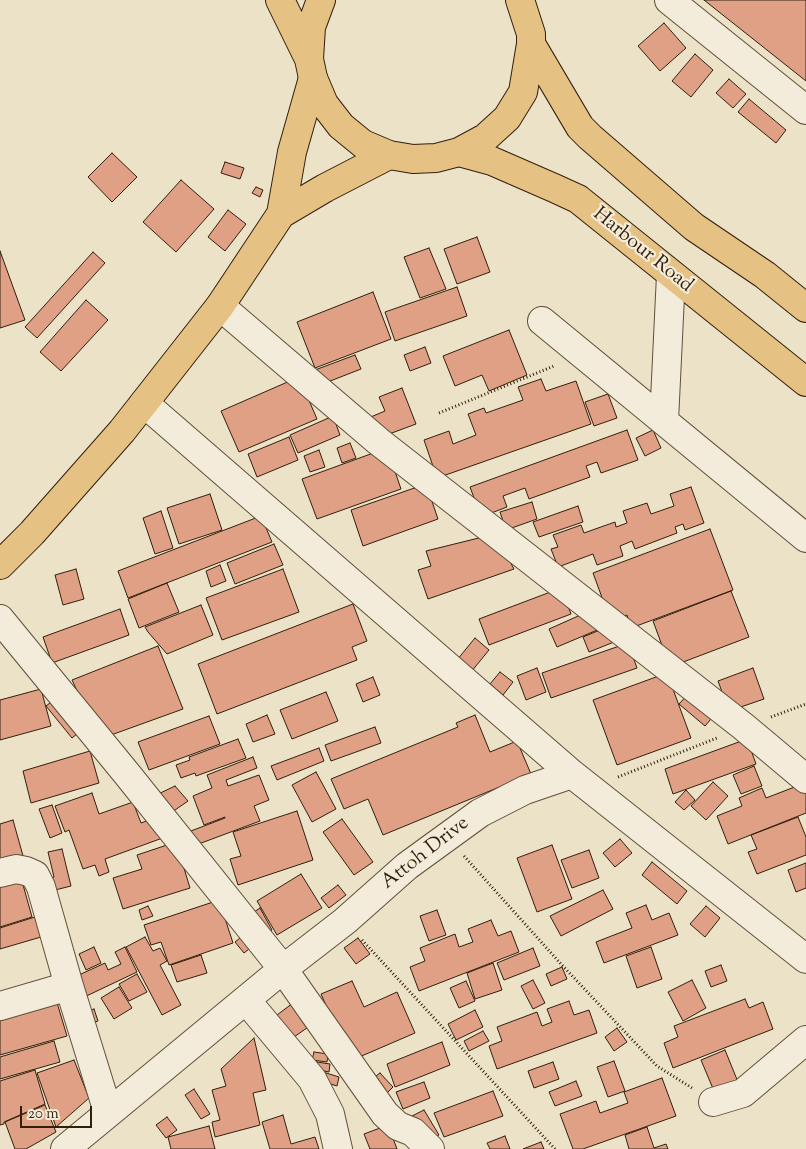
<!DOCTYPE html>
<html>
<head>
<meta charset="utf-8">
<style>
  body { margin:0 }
  #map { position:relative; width:806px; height:1149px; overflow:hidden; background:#ece2c8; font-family:"Sorts Mill Goudy",serif }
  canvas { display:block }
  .scale { position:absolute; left:20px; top:1106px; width:72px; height:22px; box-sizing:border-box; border:2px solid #321f0b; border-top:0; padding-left:6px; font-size:15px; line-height:18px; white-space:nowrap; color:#321f0b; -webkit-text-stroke:4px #f3ecdb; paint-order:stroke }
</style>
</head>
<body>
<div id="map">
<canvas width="806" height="1149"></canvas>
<div class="scale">20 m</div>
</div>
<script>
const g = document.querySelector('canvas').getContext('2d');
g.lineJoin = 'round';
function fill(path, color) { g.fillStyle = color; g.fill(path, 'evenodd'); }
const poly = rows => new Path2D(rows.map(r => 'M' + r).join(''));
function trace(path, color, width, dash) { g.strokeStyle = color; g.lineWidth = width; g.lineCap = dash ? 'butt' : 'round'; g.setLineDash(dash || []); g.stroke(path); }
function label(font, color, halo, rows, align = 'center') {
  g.font = font + ' "Sorts Mill Goudy",serif'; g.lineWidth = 4.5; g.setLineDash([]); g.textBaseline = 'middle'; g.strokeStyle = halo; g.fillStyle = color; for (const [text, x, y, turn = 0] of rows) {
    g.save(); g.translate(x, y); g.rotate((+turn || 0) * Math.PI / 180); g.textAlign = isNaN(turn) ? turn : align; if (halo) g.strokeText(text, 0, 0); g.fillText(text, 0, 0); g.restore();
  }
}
const building = poly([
  [704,0,806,0,806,81,704,0],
  [664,23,686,48,660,71,638,46,664,23],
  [695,54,713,70,691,97,672,81,695,54],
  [729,79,746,94,733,108,716,93,729,79],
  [749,99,786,130,776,143,738,112,749,99],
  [112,153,137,177,112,202,88,177,112,153],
  [225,162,244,168,240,179,221,173,225,162],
  [181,180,214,209,176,252,143,222,181,180],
  [256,187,263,190,260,197,252,193,256,187],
  [228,210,246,224,225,251,208,237,228,210],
  [477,237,490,272,457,284,444,249,477,237],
  [429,248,446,289,420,298,404,257,429,248],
  [0,251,25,320,0,328,0,251],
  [93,252,105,263,37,338,25,327,93,252],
  [457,287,467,316,395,341,385,312,457,287],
  [373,292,391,339,315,368,297,322,373,292],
  [86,300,108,320,61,371,40,352,86,300],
  [509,330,527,375,489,391,482,375,455,386,443,356,509,330],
  [425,347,431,363,410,371,404,355,425,347],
  [355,355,361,369,320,385,315,370,355,355],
  [299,377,317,419,239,452,221,411,299,377],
  [541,379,546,391,576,381,591,424,437,478,424,440,449,431,453,444,476,435,468,414,484,408,486,413,523,400,518,387,541,379],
  [402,388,416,424,381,437,366,419,385,411,379,397,402,388],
  [608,394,617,418,594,426,585,402,608,394],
  [333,416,340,435,298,453,290,435,333,416],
  [627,430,638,460,601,473,597,462,586,466,590,477,529,499,525,488,503,496,507,507,481,517,470,487,627,430],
  [653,430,661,448,645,456,636,438,653,430],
  [289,437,298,460,257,477,248,454,289,437],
  [350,443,356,458,342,463,337,448,350,443],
  [387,448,401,489,317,519,302,479,387,448],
  [319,450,325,467,310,472,304,456,319,450],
  [426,484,438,519,363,546,351,510,426,484],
  [691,487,704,523,685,530,683,524,675,527,677,533,635,549,632,541,620,546,623,556,597,565,593,554,558,567,551,549,558,547,553,535,581,525,584,533,615,522,616,527,627,523,623,511,647,503,651,514,674,506,670,494,691,487],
  [210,494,222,530,179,544,167,508,210,494],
  [532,502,537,519,506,530,500,512,532,502],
  [578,506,583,522,539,537,533,522,578,506],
  [161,511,173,548,155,554,143,518,161,511],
  [261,516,272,542,128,598,118,571,261,516],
  [710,529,733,590,631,628,627,615,611,622,593,573,710,529],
  [495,534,514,569,428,599,418,570,431,566,426,551,495,534],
  [274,544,283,565,235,584,227,563,274,544],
  [220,565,226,581,211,587,206,571,220,565],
  [76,569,84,599,63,605,55,575,76,569],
  [283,569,299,612,222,640,206,598,283,569],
  [167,583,179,612,139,628,128,599,167,583],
  [561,588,571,614,489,645,479,619,561,588],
  [731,591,749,637,670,667,653,621,731,591],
  [353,604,367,641,352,647,357,660,217,714,198,664,353,604],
  [201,605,213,635,167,654,148,632,145,627,201,605],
  [120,609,129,635,52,663,43,637,120,609],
  [594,609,602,628,557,647,549,629,594,609],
  [612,625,619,640,589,652,583,637,612,625],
  [475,638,489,650,471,672,457,660,475,638],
  [628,643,637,668,551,698,542,673,628,643],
  [158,646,183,709,100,739,72,680,158,646],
  [537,668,546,692,526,700,517,676,537,668],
  [753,668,764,699,729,711,718,681,753,668],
  [500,672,513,682,503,695,490,684,500,672],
  [667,673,691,738,617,765,593,700,667,673],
  [373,677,380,695,363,702,356,684,373,677],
  [41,689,51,726,0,740,0,700,41,689],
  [691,691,717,712,705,726,679,704,691,691],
  [326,692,338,721,292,739,280,710,326,692],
  [59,696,84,728,72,738,46,706,59,696],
  [267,715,275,734,253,742,246,724,267,715],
  [475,715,490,752,517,741,531,774,383,835,368,799,344,809,331,779,458,727,456,723,475,715],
  [209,716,220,744,149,770,138,742,209,716],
  [375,727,381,743,331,761,325,745,375,727],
  [238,739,246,758,196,776,195,773,181,778,176,765,190,760,189,757,238,739],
  [747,739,756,764,673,794,665,769,747,739],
  [319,748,324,761,277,780,271,766,319,748],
  [90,751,99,783,31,803,23,771,90,751],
  [253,757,257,768,226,780,228,786,259,775,269,800,254,806,260,821,188,848,183,834,225,818,225,817,204,825,193,796,212,788,207,775,253,757],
  [754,766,762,786,741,794,733,775,754,766],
  [316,772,336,809,312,822,292,785,316,772],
  [713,782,728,796,706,820,691,806,713,782],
  [805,783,806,787,806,813,728,844,717,816,742,806,739,798,762,788,766,798,805,783],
  [175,786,188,801,165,817,152,797,175,786],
  [686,790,695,800,684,810,675,802,686,790],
  [92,793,99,814,133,802,141,823,160,816,168,836,105,859,109,872,99,876,95,865,83,869,69,830,65,832,55,806,92,793],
  [52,805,62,833,50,838,39,809,52,805],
  [297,811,313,860,238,885,230,859,241,856,233,832,297,811],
  [798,817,806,837,806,855,757,874,748,852,757,849,751,835,798,817],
  [342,819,373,862,354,875,323,832,342,819],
  [13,820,25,863,0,870,0,824,13,820],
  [620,839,632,853,615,867,603,853,620,839],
  [176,842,190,888,123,909,113,878,142,869,137,855,176,842],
  [552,845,572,899,537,912,517,858,552,845],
  [62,849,71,886,55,890,52,878,54,877,48,852,62,849],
  [589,850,599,878,572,888,561,860,589,850],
  [652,862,687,891,677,904,642,875,652,862],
  [806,863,806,888,796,892,788,870,806,863],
  [20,874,32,917,0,927,0,880,20,874],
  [301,874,322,908,277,935,257,901,301,874],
  [338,885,346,895,329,908,321,898,338,885],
  [603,890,613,909,561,936,550,916,603,890],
  [219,900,233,943,169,965,161,942,151,945,144,925,219,900],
  [646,905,652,920,669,913,678,935,604,963,596,942,632,928,626,913,646,905],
  [148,906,153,916,142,920,139,910,148,906],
  [706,906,720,918,705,937,690,924,706,906],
  [260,908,272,930,262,935,251,914,260,908],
  [437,910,446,935,429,941,420,916,437,910],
  [35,917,41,937,0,949,0,928,35,917],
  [491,920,498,936,511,931,519,952,419,991,410,967,425,961,420,948,455,934,459,947,473,942,468,929,491,920],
  [249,931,258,942,244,953,235,942,249,931],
  [145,937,153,951,160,948,167,961,160,965,181,1005,162,1015,126,947,145,937],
  [358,938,370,954,356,964,344,948,358,938],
  [94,947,101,963,86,970,79,954,94,947],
  [125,947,137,972,78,1000,68,980,105,963,108,970,121,964,115,952,125,947],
  [651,947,662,979,637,988,626,956,651,947],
  [533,948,540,966,504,980,497,963,533,948],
  [201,955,207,973,177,982,171,965,201,955],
  [493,963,502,990,475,999,467,973,493,963],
  [721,965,727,981,711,987,705,971,721,965],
  [562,967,567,979,551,986,546,974,562,967],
  [137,974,147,992,129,1001,119,984,137,974],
  [533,980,545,1003,533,1009,521,986,533,980],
  [692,980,706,1008,683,1021,668,992,692,980],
  [352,981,364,1007,397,992,415,1033,350,1061,321,994,352,981],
  [466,981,475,1001,459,1008,450,988,466,981],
  [119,987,132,1008,114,1019,101,998,119,987],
  [55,996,67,1036,0,1055,0,1012,55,996],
  [745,999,749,1008,763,1002,773,1029,673,1068,664,1043,678,1037,674,1026,745,999],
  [297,1000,314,1023,294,1037,277,1015,297,1000],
  [569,1001,574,1015,589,1010,597,1033,497,1069,489,1046,502,1041,497,1027,537,1012,542,1026,552,1022,547,1009,569,1001],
  [94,1009,98,1021,85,1026,81,1015,94,1009],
  [475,1010,483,1027,456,1040,448,1024,475,1010],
  [617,1028,627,1042,614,1051,605,1037,617,1028],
  [483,1031,489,1041,469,1051,464,1041,483,1031],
  [254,1038,266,1090,253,1093,260,1125,215,1137,212,1122,220,1120,212,1090,226,1086,221,1069,254,1038],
  [54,1041,60,1062,0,1079,0,1057,54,1041],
  [442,1042,450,1065,395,1087,387,1064,442,1042],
  [725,1050,738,1082,714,1091,701,1060,725,1050],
  [314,1052,328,1054,327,1062,312,1060,314,1052],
  [74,1060,89,1098,56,1127,37,1073,74,1060],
  [614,1061,625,1091,608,1097,597,1067,614,1061],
  [317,1062,330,1064,329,1072,315,1069,317,1062],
  [553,1062,559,1079,534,1088,528,1071,553,1062],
  [35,1070,45,1104,4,1122,4,1124,0,1125,0,1081,35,1070],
  [323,1072,339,1077,337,1086,321,1081,323,1072],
  [380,1073,393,1087,385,1095,371,1080,380,1073],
  [662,1078,676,1116,583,1149,573,1149,560,1114,596,1101,600,1113,628,1103,624,1092,662,1078],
  [576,1081,582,1096,555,1106,549,1092,576,1081],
  [424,1082,430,1098,403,1109,396,1092,424,1082],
  [194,1089,210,1114,201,1119,185,1095,194,1089],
  [493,1091,503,1116,444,1137,434,1113,493,1091],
  [45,1105,56,1132,26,1149,15,1149,5,1122,45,1105],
  [424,1110,439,1135,425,1140,406,1119,424,1110],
  [283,1115,291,1144,315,1137,319,1149,270,1149,262,1122,283,1115],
  [167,1117,177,1130,166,1138,156,1125,167,1117],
  [388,1125,397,1149,370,1149,364,1134,388,1125],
  [209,1126,215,1149,171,1149,168,1137,209,1126],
  [647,1127,654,1148,666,1144,668,1149,629,1149,625,1135,647,1127],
  [505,1136,510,1149,490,1149,487,1143,505,1136],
  [541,1142,544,1149,523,1149,541,1142]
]);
const path = poly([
  [439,413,554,366],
  [771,717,806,704],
  [618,777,717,738],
  [464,856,561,964,657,1066,692,1088],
  [362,940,555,1149]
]);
const minor = poly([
  [669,0,806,110],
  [220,306,378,441,744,727,806,779],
  [542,321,806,538],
  [144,403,572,774],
  [664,421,671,275],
  [0,619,127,774,283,969,385,1114,398,1126,413,1132,430,1149],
  [0,873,16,869,26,871,35,875,41,887,69,986,108,1112],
  [246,1000,312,1079,330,1114,338,1149],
  [0,1006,69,986],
  [713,1102,743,1093,806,1040],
  [65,1149,283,969,345,921,407,866,480,813,525,790,572,774,806,959]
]);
const major = poly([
  [281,214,325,188,389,155],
  [0,565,32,533,122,431,144,403,220,306,281,214,292,152,313,78]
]);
const highway = poly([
  [280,0,309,59,313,78,324,104,341,126,363,144,389,155,413,159,436,158,459,152,485,138,507,118,523,92,531,44,531,34,520,0],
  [531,44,580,127,590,137,694,227,765,275,806,308],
  [309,59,311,27,321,0],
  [459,152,492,161,554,188,578,199,806,382]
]);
const streetNames = [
  ["Harbour Road",642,251,39],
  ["Attoh Drive",426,854,-38]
];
fill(building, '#dfa086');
trace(building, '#321f0b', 1);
trace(minor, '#60503a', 30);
trace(major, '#321f0b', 30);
trace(highway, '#321f0b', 30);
trace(path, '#321f0b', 3, [1, 2.5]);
trace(minor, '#f3ecdb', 28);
trace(major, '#e6c184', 28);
trace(highway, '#e6c184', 28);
label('20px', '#321f0b', '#f3ecdb', streetNames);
</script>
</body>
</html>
